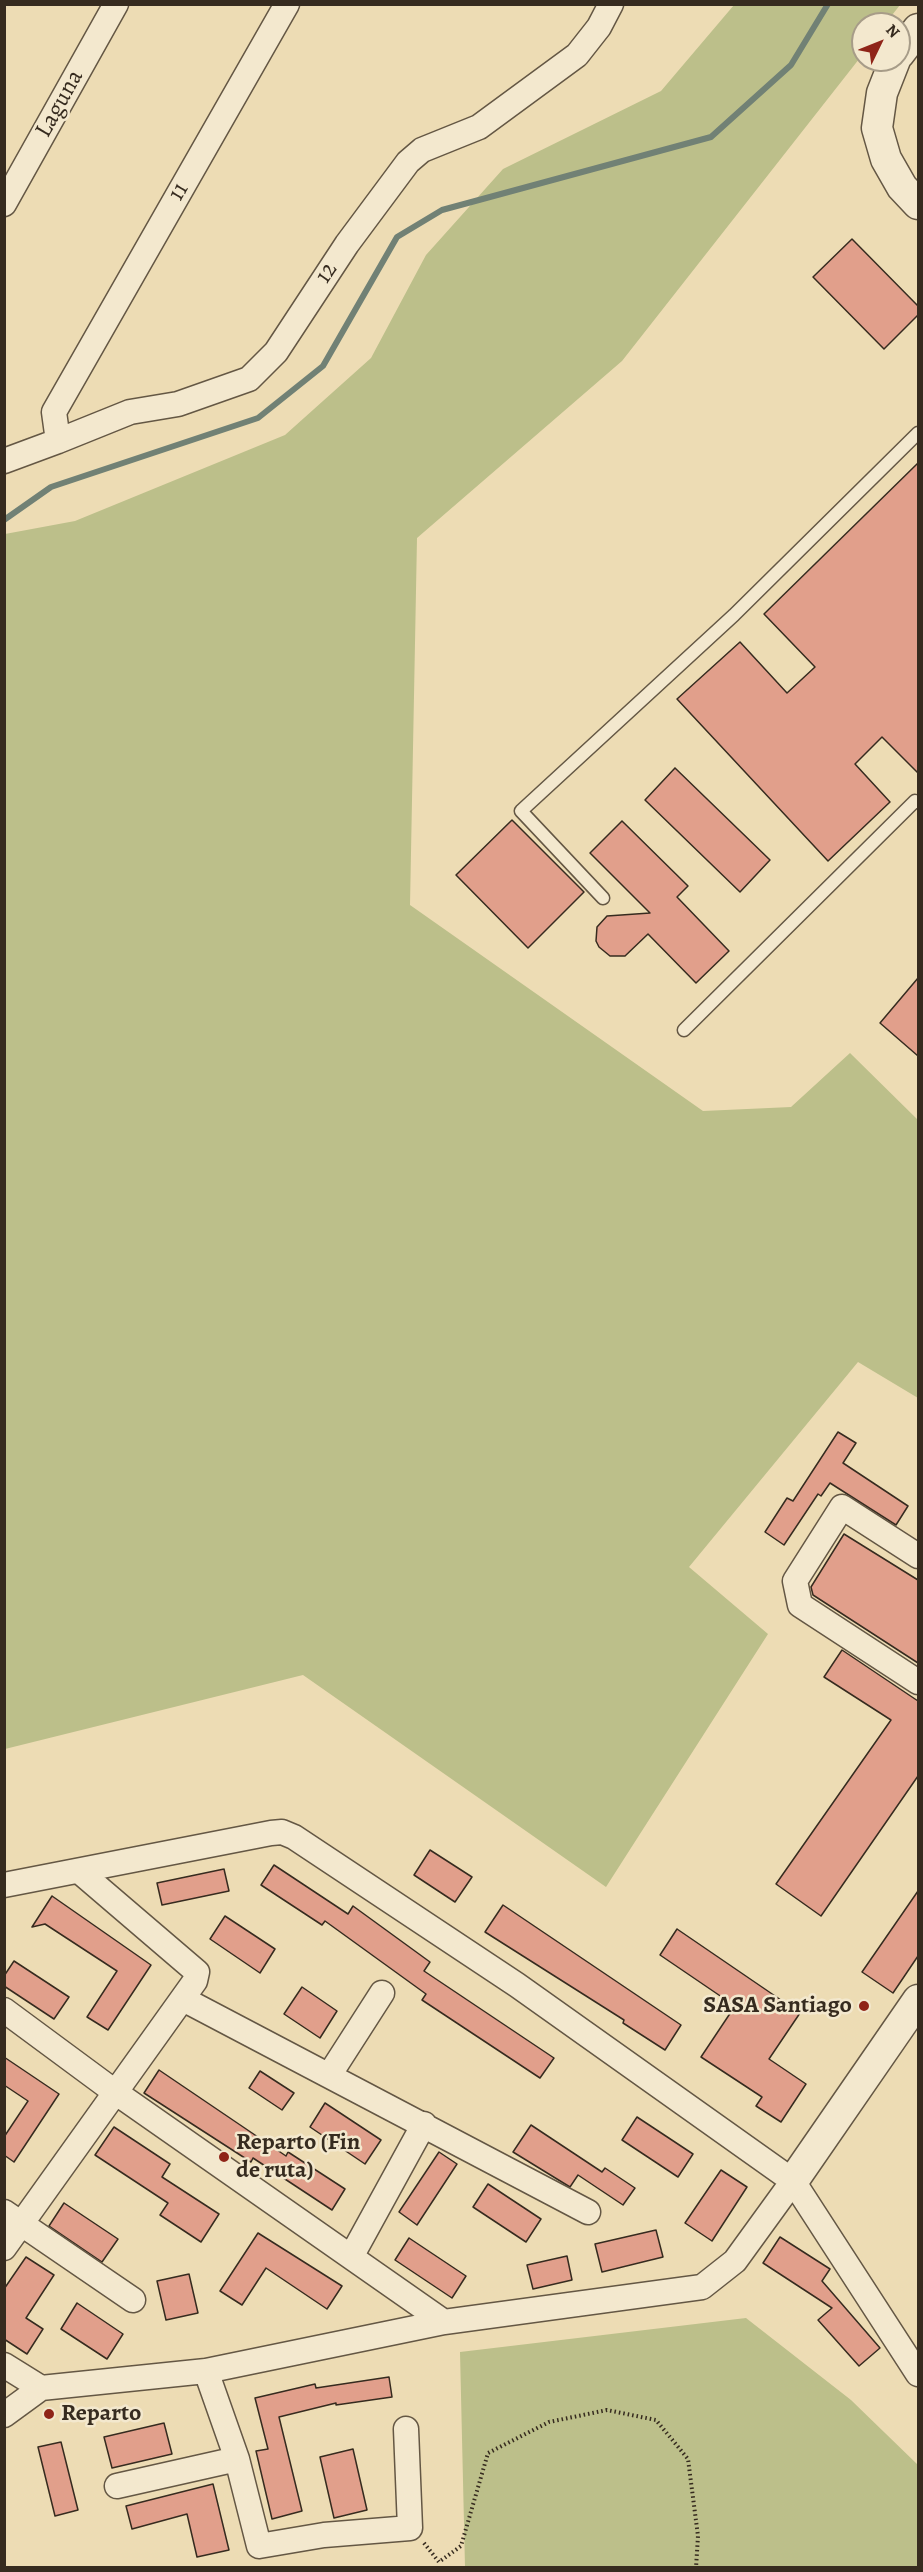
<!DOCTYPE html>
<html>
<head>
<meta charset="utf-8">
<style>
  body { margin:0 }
  #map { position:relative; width:923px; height:2572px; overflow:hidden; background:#eddcb4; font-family:Alegreya,serif }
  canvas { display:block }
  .frame { position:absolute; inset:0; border:6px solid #362b1f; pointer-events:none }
  .north { position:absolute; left:851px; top:12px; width:60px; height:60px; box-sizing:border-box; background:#f3e8ce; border:2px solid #a79c88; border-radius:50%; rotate:47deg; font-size:16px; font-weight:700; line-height:24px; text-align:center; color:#362b1f }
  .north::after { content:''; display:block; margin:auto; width:21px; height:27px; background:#8f2418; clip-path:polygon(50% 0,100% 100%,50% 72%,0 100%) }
</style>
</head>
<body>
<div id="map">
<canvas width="923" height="2572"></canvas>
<div class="frame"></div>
<div class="north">N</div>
</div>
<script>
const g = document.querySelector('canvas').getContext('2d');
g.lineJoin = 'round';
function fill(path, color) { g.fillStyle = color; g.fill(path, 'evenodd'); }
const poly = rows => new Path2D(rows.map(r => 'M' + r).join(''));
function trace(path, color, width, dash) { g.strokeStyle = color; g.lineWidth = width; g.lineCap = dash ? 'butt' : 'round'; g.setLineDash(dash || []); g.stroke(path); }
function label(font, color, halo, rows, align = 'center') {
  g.font = font + ' Alegreya,serif'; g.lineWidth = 5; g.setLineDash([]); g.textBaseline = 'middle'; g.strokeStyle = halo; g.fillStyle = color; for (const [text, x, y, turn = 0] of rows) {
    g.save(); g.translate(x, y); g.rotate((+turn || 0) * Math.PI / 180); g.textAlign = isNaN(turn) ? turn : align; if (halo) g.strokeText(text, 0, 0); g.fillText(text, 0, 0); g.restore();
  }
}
const green = poly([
  [734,5,900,5,885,24,863,24,863,54,622,361,417,538,410,905,703,1111,791,1107,850,1053,918,1120,918,1398,858,1362,689,1567,768,1634,606,1887,303,1675,5,1749,5,534,75,521,285,435,371,358,426,255,503,169,661,91],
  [746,2318,851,2400,918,2465,918,2567,465,2567,460,2352]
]);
const stream = poly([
  [4,520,51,487,258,418,323,366,397,237,442,210,711,137,791,65,828,4]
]);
const building = poly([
  [852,239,918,306,918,315,884,349,813,277,852,239],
  [918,463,918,773,882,737,855,764,890,802,828,861,677,699,740,642,787,693,815,667,764,614,918,463],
  [675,768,770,860,740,892,645,800,675,768],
  [512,820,584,892,528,948,456,875,512,820],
  [622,821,688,886,677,897,729,951,696,983,648,934,625,956,610,956,599,947,596,941,597,927,607,916,650,913,590,853,622,821],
  [918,978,918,1056,880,1023,918,978],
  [838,1432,856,1443,843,1463,908,1506,896,1525,830,1483,821,1496,818,1494,784,1545,765,1532,787,1498,793,1501,838,1432],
  [844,1534,918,1580,918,1663,813,1595,811,1587,844,1534],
  [842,1650,918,1701,918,1776,821,1916,776,1884,891,1720,824,1677,842,1650],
  [430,1850,472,1877,455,1902,414,1875,430,1850],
  [274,1865,348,1914,353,1906,430,1962,424,1971,554,2058,540,2078,422,2000,426,1994,325,1921,322,1925,261,1885,274,1865],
  [224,1869,229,1891,162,1905,157,1883,224,1869],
  [918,1891,918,1956,893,1993,862,1972,918,1891],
  [52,1896,151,1965,108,2030,87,2017,117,1971,45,1924,32,1927,52,1896],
  [503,1905,681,2025,665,2050,623,2023,624,2020,485,1932,503,1905],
  [225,1916,275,1949,260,1973,210,1939,225,1916],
  [677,1929,800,2013,769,2059,806,2084,781,2122,756,2106,762,2097,701,2057,735,2006,660,1955,677,1929],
  [14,1961,69,1997,54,2019,4,1986,4,1976,14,1961],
  [302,1987,337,2011,320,2038,284,2014,302,1987],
  [4,2057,59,2094,14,2162,4,2155,4,2137,28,2101,4,2085,4,2057],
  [159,2070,286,2156,288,2152,345,2189,332,2210,253,2158,251,2162,144,2093,159,2070],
  [260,2071,294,2093,282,2110,249,2088,260,2071],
  [325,2103,381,2140,365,2164,310,2127,325,2103],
  [637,2117,693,2154,678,2177,622,2140,637,2117],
  [531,2125,602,2172,605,2168,635,2188,623,2205,578,2175,570,2187,513,2152,531,2125],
  [114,2127,170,2164,162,2177,219,2214,201,2242,160,2215,168,2203,95,2155,114,2127],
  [439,2152,457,2164,417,2225,399,2212,439,2152],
  [721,2170,747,2187,712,2241,685,2223,721,2170],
  [488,2184,541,2219,526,2242,473,2207,488,2184],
  [64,2203,118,2239,102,2262,49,2226,64,2203],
  [656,2230,663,2257,602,2272,595,2244,656,2230],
  [258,2233,342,2286,327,2309,266,2268,242,2305,220,2291,258,2233],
  [780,2237,830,2269,822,2281,880,2348,859,2366,818,2320,832,2308,763,2263,780,2237],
  [409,2238,466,2276,452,2298,395,2260,409,2238],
  [567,2256,572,2280,533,2289,527,2265,567,2256],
  [26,2257,54,2275,26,2318,43,2329,27,2354,4,2339,4,2289,26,2257],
  [189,2274,198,2313,166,2320,157,2281,189,2274],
  [77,2303,123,2334,107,2359,61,2329,77,2303],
  [389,2377,392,2397,336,2405,336,2403,279,2417,302,2511,272,2519,256,2451,268,2449,255,2398,315,2384,316,2388,389,2377],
  [164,2423,172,2454,112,2468,104,2437,164,2423],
  [61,2442,78,2510,55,2516,38,2447,61,2442],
  [353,2449,367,2510,334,2518,320,2457,353,2449],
  [213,2484,229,2550,197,2557,187,2514,132,2529,126,2506,213,2484]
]);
const path = poly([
  [424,2543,439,2562,461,2546,488,2453,549,2422,607,2410,656,2420,688,2459,698,2536,696,2568]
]);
const service = poly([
  [603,898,521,811,734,615,918,433],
  [684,1030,915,801,918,802]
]);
const minor = poly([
  [287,4,54,412,58,441,130,412,178,404,249,379,276,352,347,244,408,162,422,150,479,127,577,55,599,27,611,4],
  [4,204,116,4],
  [4,461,58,441],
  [918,1556,842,1507,795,1581,800,1605,918,1682],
  [4,1885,271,1833,282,1832,294,1837,517,1985,793,2181,918,2374],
  [183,1999,588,2212],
  [4,2010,115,2092,444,2322],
  [330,2074,382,1993],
  [4,2212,133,2300],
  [4,2248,195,1981,197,1972,79,1871],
  [351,2257,424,2124],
  [4,2365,41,2388,206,2371,444,2322,702,2287,735,2261,793,2181],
  [206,2371,237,2459,259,2546,324,2535,410,2528,406,2429],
  [4,2415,41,2388],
  [117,2486,237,2459]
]);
const tertiary = poly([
  [899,54,918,29],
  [895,60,882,93,877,128,886,159,902,187,918,204],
  [793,2181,918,2000]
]);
const markers = [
  [864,2006,6,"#8f2418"],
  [224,2157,6,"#8f2418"],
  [49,2414,6,"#8f2418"]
];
const streetNames = [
  ["Laguna",60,104,-61],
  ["11",179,192,-60],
  ["12",327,273,-56]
];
const poiNames = [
  ["SASA Santiago",852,2006,"right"],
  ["Reparto (Fin",236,2143],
  ["de ruta)",236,2171],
  ["Reparto",61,2414]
];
fill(green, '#bcbf8a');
trace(stream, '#718175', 6);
fill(building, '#e19f8b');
trace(building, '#362b1f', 1.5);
trace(service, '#645744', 15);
trace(minor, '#645744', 27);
trace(tertiary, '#645744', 33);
trace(path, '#362b1f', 4, [1.5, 3]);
trace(service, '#f3e8ce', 12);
trace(minor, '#f3e8ce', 24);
trace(tertiary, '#f3e8ce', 30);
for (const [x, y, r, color] of markers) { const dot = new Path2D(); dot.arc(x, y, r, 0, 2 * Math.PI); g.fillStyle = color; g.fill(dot); trace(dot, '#f3e8ce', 2); }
label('24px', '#362b1f', '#f3e8ce', streetNames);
label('bold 24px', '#362b1f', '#f3e8ce', poiNames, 'left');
</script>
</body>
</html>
